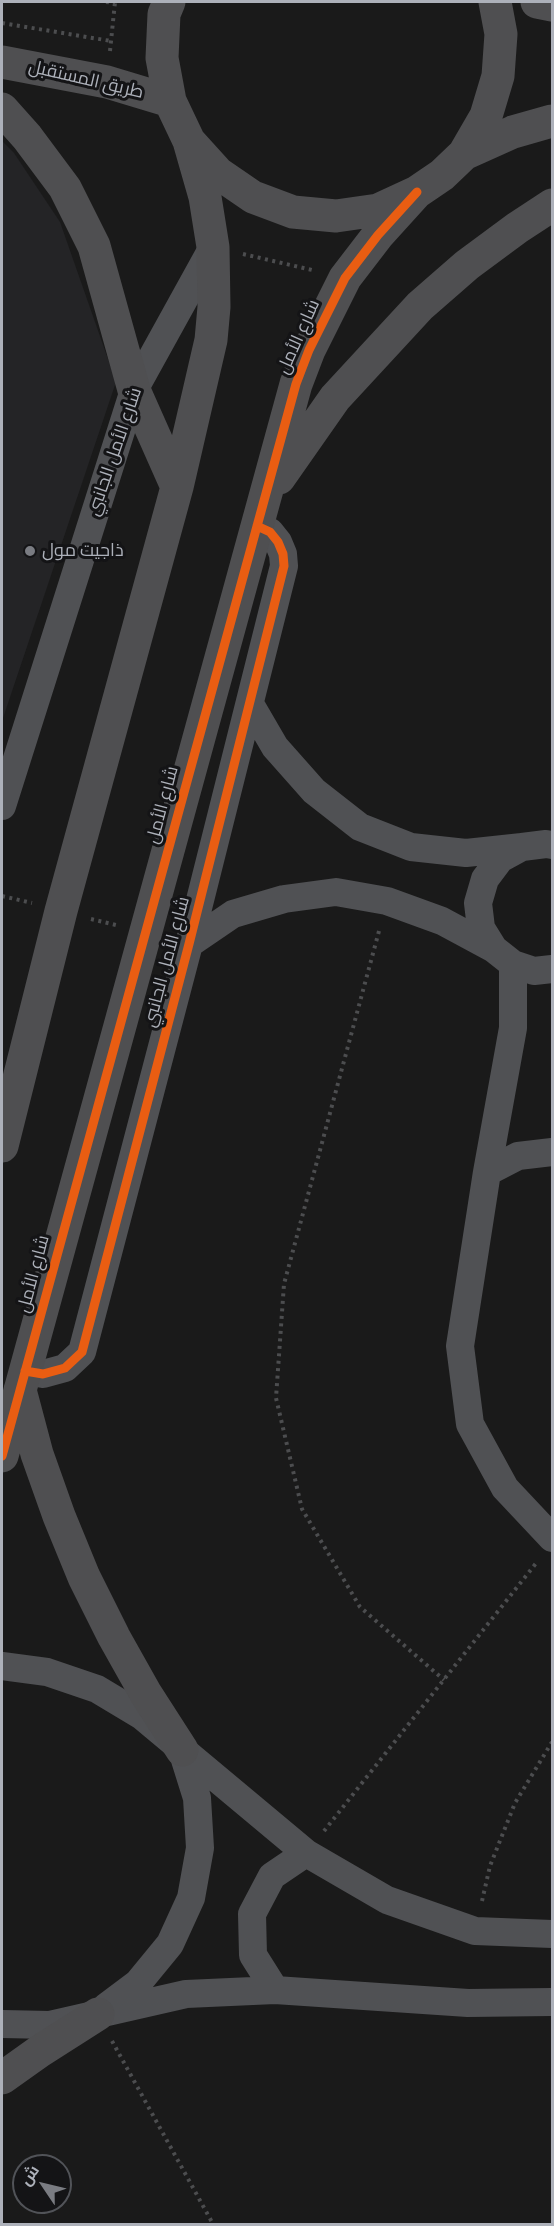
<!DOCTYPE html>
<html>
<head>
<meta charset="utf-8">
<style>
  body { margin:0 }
  #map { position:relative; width:554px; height:2226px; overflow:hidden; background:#1a1a1a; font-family:"Archivo Narrow",Cairo,sans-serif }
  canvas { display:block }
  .frame { position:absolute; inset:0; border:3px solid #adb1ba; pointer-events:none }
  .north { position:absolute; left:12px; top:2154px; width:60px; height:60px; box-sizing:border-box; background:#141416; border:2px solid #515358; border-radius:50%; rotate:305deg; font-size:16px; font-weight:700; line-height:24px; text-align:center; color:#adb1ba }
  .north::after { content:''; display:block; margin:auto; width:21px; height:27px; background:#7a7c82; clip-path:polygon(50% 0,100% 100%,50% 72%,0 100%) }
</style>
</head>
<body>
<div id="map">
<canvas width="554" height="2226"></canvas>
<div class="frame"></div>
<div class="north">ش</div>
</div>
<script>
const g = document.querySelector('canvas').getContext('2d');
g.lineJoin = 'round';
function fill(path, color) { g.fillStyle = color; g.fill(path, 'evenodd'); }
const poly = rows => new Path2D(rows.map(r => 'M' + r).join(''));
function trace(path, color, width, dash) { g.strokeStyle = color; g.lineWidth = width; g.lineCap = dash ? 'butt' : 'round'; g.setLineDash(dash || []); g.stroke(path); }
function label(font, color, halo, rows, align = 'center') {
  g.font = font + ' "Archivo Narrow",Cairo,sans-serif'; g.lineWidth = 6; g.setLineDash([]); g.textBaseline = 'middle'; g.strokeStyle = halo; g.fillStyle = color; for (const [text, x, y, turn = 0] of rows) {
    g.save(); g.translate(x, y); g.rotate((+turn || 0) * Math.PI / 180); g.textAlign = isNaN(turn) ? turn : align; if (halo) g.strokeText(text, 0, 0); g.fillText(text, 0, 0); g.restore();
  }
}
const built = poly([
  [2,141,14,153,60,222,116,382,2,721]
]);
const path = poly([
  [106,2,115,3],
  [2,23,111,41],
  [110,51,115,2],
  [243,254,312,270],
  [2,896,32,903],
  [91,919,116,925],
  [379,931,284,1284,276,1398,302,1509,360,1607,444,1680],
  [324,1831,537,1562],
  [482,1901,490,1866,515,1803,552,1742],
  [112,2041,213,2224]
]);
const minor = poly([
  [250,704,275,747,314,791,360,827,411,847,466,853,522,847],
  [2,806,134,390,213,247],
  [552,845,546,844,522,847,500,859,485,879,478,903,481,928,494,949,513,964,534,971,552,969],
  [189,944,233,914,284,899,336,892,387,901,442,921,494,949],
  [513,964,513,1028,487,1172,460,1346,470,1424,505,1488,552,1538],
  [487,1172,518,1156,552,1152],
  [25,1371,43,1374,65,1368,82,1352,189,944,284,566,283,554,278,542,270,532,257,526],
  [2,1666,47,1672,97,1689,142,1716,306,1853,387,1900,475,1931,552,1934],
  [275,1990,253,1955,252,1914,272,1876,306,1853],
  [106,2007,138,1983,170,1944,191,1898,200,1848,197,1798,182,1750],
  [2,2024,50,2025,186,1994,275,1990,468,2003,552,2002]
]);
const secondary = poly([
  [169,2,164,14,162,58,170,101,189,141,218,173,253,197,293,212,336,216,378,210,417,192,442,175,464,154,486,116,498,76,501,34,495,2],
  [537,2,552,5],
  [2,62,107,82,170,101],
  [2,109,27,137,65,188,94,246,134,390,177,487],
  [464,154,513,132,552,121],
  [279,478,335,398,420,306,467,265,517,228,552,205],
  [2,1146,61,911,177,487,211,340,214,307,213,247,205,197,189,141],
  [20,1390,37,1454,59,1516,84,1577,114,1637,146,1694,182,1750],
  [2,1456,296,384,309,350,345,278,378,235,417,192],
  [2,2078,40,2051,98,2014]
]);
const cycleway = poly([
  [25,1371,43,1374,65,1368,82,1352,189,944,284,566,283,554,278,542,270,532,257,526],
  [2,1456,296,384,309,350,345,278,378,235,417,192]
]);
const markers = [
  [30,551,6,"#7a7c82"]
];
const streetNames = [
  ["طريق المستقبل",86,80,13],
  ["شارع الأمل",299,337,-66],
  ["شارع الأمل الجانبي",115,452,-71],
  ["شارع الأمل",163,805,-75],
  ["شارع الأمل الجانبي",167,962,-75],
  ["شارع الأمل",34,1274,-75]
];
const poiNames = [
  ["ذاجيت مول",42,551]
];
fill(built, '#242426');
trace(path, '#4c4d4f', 4, [3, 4.5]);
trace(minor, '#505154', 28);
trace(secondary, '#4f4f51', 33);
trace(cycleway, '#e95d12', 9);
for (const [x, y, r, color] of markers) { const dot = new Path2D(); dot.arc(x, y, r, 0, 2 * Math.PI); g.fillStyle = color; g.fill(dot); trace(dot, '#141416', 2); }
label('18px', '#adb1ba', '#141416', streetNames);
label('18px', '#adb1ba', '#141416', poiNames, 'left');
</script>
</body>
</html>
